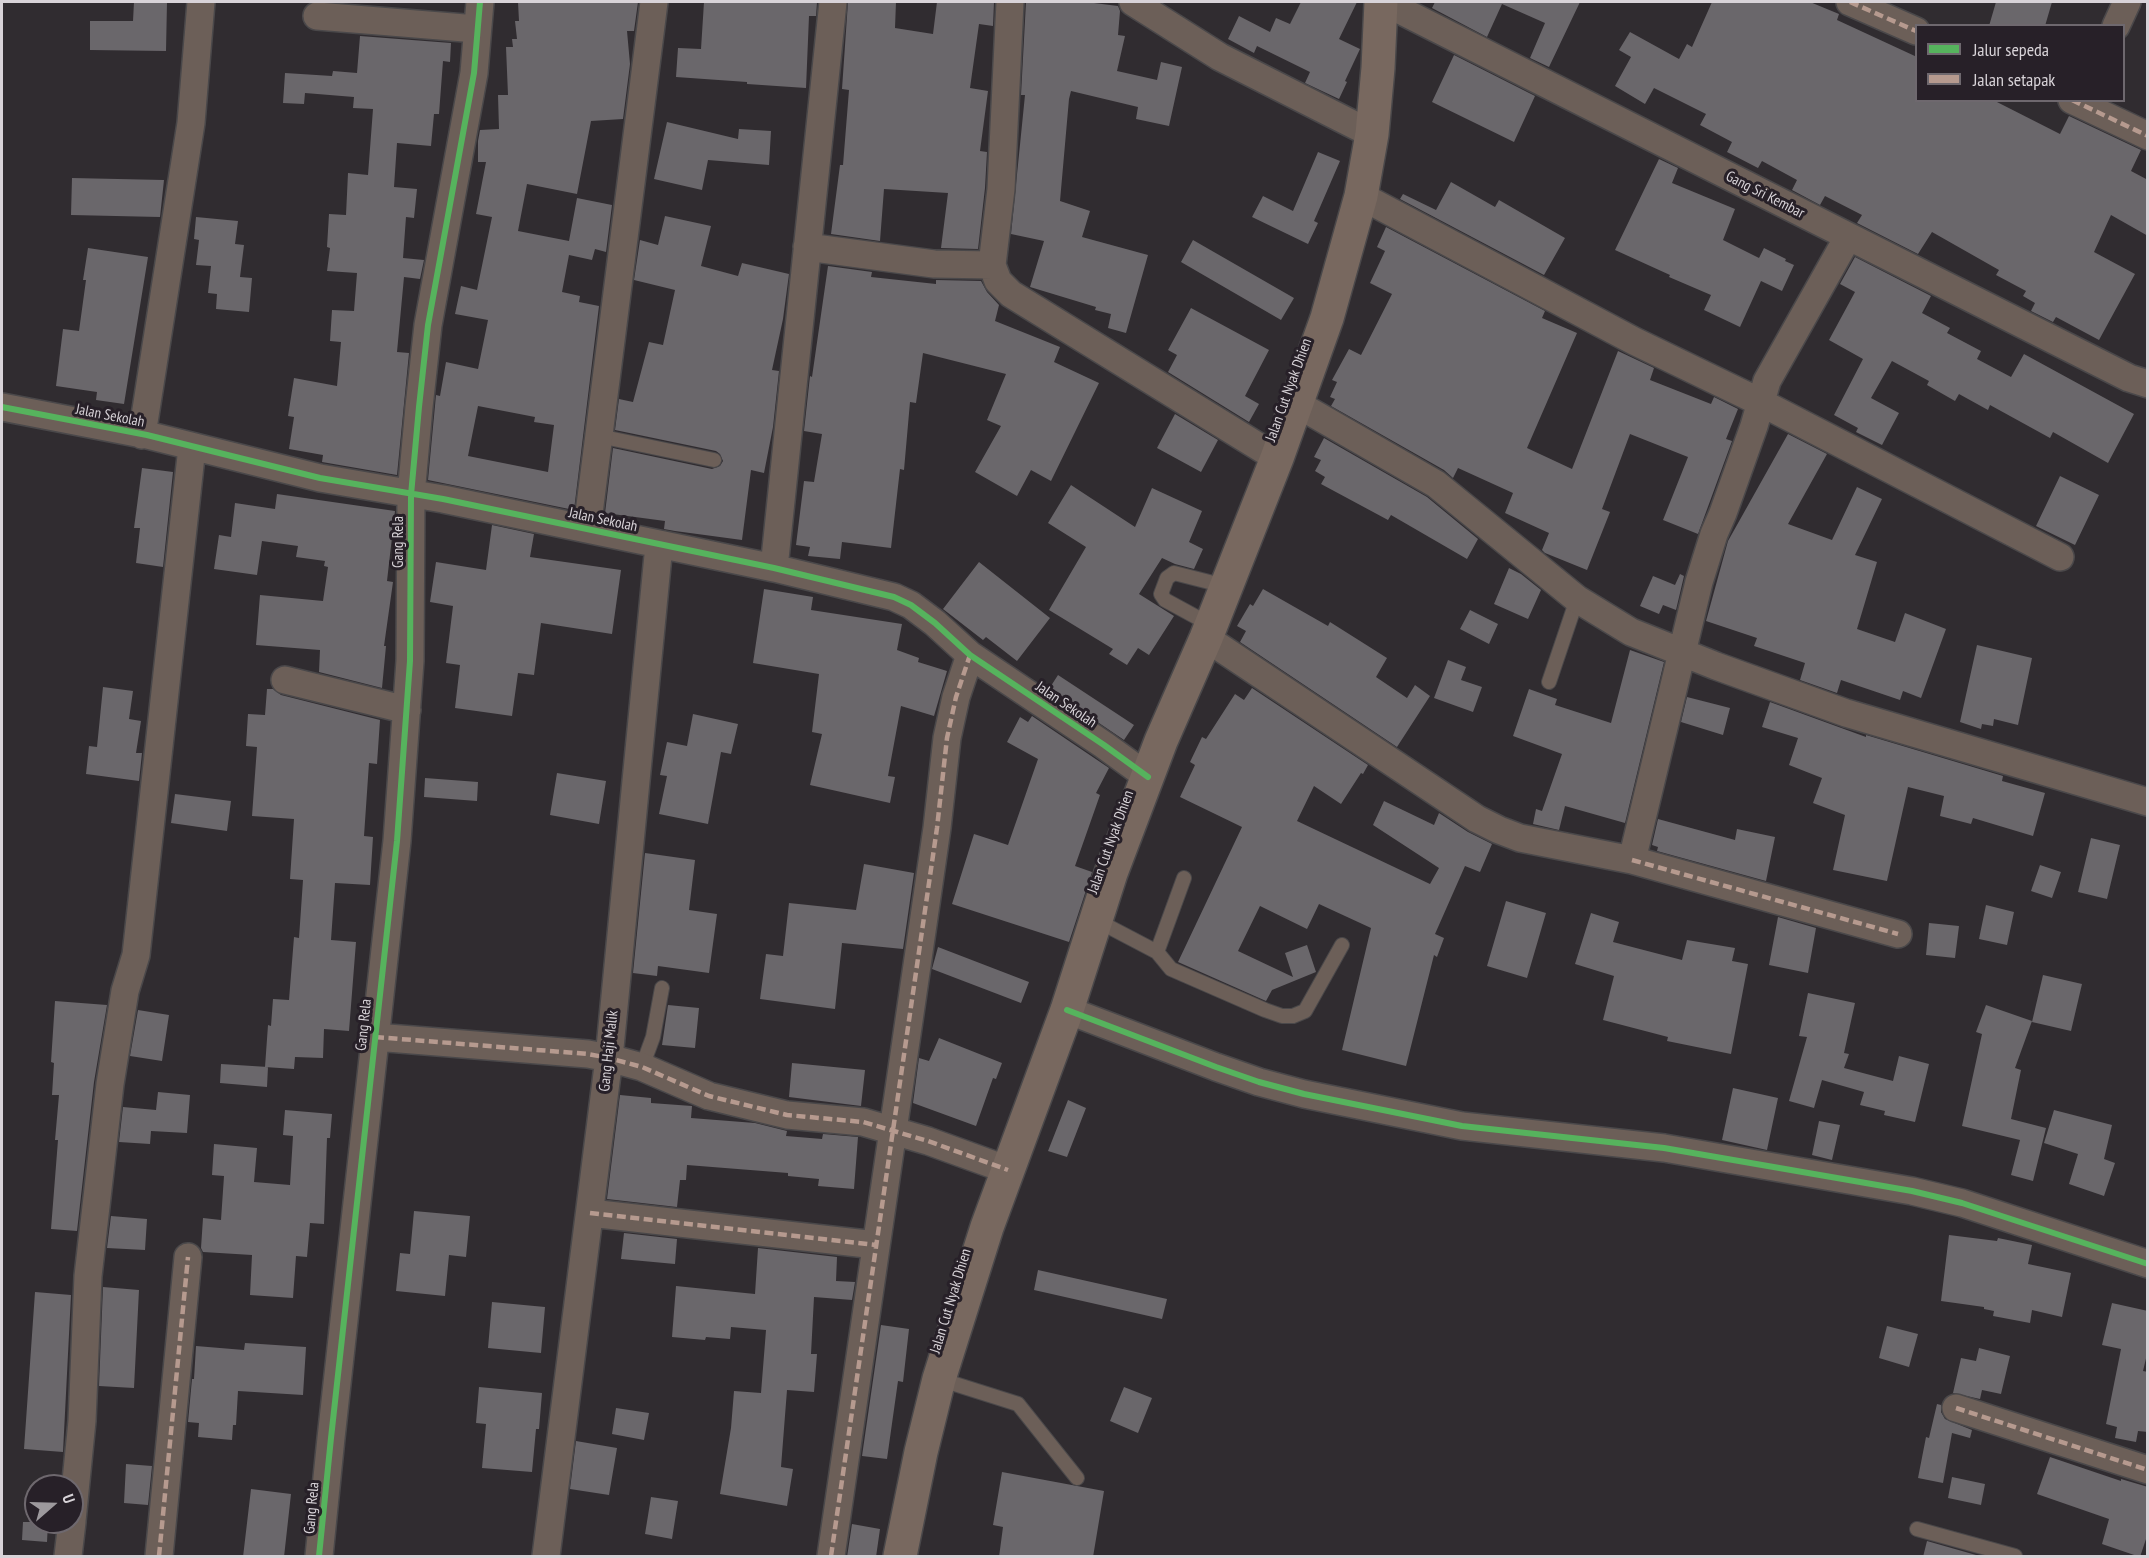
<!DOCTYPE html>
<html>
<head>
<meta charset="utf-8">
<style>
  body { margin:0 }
  #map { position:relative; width:2149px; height:1558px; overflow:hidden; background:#302c30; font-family:"PT Sans Narrow",sans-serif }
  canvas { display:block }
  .frame { position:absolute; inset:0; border:3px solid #d8d3d8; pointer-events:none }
  .legend { position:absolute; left:1915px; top:24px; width:210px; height:78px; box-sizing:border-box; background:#272028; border:2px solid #6e686e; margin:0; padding:8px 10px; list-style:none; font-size:18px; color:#d8d3d8 }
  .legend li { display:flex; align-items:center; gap:12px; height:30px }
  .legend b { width:30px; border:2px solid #6e686e }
  .north { position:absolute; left:24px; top:1474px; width:60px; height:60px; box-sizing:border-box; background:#272028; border:2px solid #6e686e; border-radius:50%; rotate:70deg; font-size:16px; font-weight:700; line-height:24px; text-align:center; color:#d8d3d8 }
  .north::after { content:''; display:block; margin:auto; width:21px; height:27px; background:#9d999d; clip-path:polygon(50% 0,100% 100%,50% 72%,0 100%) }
</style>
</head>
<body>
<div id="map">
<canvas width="2149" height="1558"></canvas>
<div class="frame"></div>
<ul class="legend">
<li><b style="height:8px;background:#56b35d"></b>Jalur sepeda</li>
<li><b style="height:8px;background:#b69a8f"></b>Jalan setapak</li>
</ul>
<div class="north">U</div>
</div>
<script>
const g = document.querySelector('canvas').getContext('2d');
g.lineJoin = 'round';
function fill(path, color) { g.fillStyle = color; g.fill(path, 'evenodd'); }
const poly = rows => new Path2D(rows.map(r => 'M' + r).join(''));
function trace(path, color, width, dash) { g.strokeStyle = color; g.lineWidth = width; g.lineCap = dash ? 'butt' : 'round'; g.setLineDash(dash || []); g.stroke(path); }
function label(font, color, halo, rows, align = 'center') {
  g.font = font + ' "PT Sans Narrow",sans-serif'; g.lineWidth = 6; g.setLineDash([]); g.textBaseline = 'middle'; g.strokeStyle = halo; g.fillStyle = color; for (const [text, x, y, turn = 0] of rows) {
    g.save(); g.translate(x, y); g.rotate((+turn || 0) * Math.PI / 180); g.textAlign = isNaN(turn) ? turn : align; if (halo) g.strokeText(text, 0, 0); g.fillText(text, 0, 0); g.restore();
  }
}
const building = poly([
  [134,2,167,2,166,51,90,50,90,21,133,21],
  [518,2,638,2,634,31,627,31,630,64,623,119,591,121,577,194,527,184,518,231,569,241,577,198,612,205,606,252,595,249,592,260,569,255,562,292,580,296,579,302,599,306,574,510,428,480,436,395,440,396,446,362,478,369,488,320,455,314,461,286,477,290,492,217,476,214,486,162,478,162,478,141,480,130,499,129,498,95,508,95,506,47,513,47,512,39,517,39,515,21,519,21],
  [478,406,535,417,534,422,554,425,548,472,468,456],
  [704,2,817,2,816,16,809,16,806,88,747,84,747,82,676,77,678,48,701,49],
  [848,2,896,2,895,28,933,34,937,2,994,2,993,26,979,24,970,88,988,91,980,151,987,152,985,188,978,249,941,248,948,193,884,189,880,241,831,234,840,165,843,165,849,90,842,89],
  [1026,2,1086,2,1118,6,1120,11,1118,35,1125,36,1117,71,1157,80,1161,62,1182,67,1169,126,1136,119,1138,107,1071,91,1069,99,1060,201,1090,211,1082,237,1148,255,1126,333,1108,328,1111,314,1095,310,1096,307,1030,287,1044,241,1011,234,1025,95,1021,95],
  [1301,2,1357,2,1339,39,1360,49,1345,81,1347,82,1339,99,1305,83,1310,72,1257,46,1254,53,1228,39,1239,16,1270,32,1276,18,1290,24],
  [1435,2,1580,2,1549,67,1530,58,1545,23,1502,4,1487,37,1432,8],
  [1712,2,1810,2,1839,14,1837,20,1917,57,1917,100,1993,100,2060,134,2069,116,2141,150,2131,171,2148,180,2148,236,2111,215,2094,252,2135,274,2099,340,2056,317,2053,322,2031,311,2035,303,2023,296,2026,291,1996,275,1999,270,1932,232,1918,254,1857,223,1862,215,1825,196,1820,205,1792,190,1797,180,1762,161,1758,168,1727,152,1732,142,1700,125,1706,114,1654,88,1645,104,1615,86,1631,57,1619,50,1630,32,1679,59,1687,44,1692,47],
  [1996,2,2052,2,2045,26,1989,26],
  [360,36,451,43,450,62,443,61,439,114,434,114,431,146,397,143,394,187,417,189,414,218,406,217,403,258,424,260,420,279,404,277,397,352,409,353,397,475,322,462,323,455,289,449,294,417,288,416,294,378,337,386,341,342,330,341,332,310,354,311,357,273,327,271,330,248,327,247,329,214,346,215,348,173,368,175,373,109,353,108,354,97,305,93,304,104,283,103,285,73,332,76,333,71,357,73],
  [1454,55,1535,96,1514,142,1432,102],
  [667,122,738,139,739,129,771,131,769,165,708,160,702,190,654,179],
  [1318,152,1340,161,1314,221,1318,223,1308,244,1252,217,1263,196,1293,211],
  [1659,159,1678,168,1672,183,1735,209,1723,240,1759,258,1764,248,1786,259,1785,261,1794,265,1782,291,1761,281,1740,327,1704,310,1711,295,1669,277,1670,275,1615,250],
  [72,178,164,180,160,217,71,215],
  [1451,182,1495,207,1499,200,1565,238,1544,275,1400,199,1403,194,1436,210],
  [665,216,711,226,701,266,738,276,742,263,789,274,783,319,772,370,779,371,773,427,764,473,751,470,742,540,675,531,664,529,665,521,605,513,613,448,712,469,720,466,723,461,720,454,716,451,615,430,619,399,633,402,649,342,663,345,675,290,634,280,640,240,658,245],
  [196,217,238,221,235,244,244,245,240,277,252,278,249,312,216,309,217,294,208,293,211,266,196,265,199,240,194,239],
  [1386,227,1545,311,1542,318,1577,333,1527,448,1572,469,1618,351,1654,368,1650,380,1711,404,1714,397,1738,409,1726,439,1732,441,1698,534,1663,520,1688,457,1630,434,1602,509,1610,512,1587,570,1545,553,1542,550,1549,533,1505,513,1513,493,1458,468,1453,478,1444,470,1331,406,1335,399,1330,397,1337,382,1332,380,1349,349,1361,355,1392,294,1370,283,1385,251,1377,247],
  [1193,240,1294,298,1281,320,1181,262],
  [88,248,148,257,124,404,96,400,97,392,56,386,63,329,79,331,86,280,83,280],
  [1855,257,1931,296,1922,313,1950,328,1947,333,1981,351,1977,359,2011,377,2024,354,2134,414,2108,463,2053,432,2050,438,1990,405,1988,410,1959,394,1955,401,1927,385,1929,381,1892,361,1871,398,1899,413,1882,445,1856,432,1858,428,1834,415,1863,359,1829,340,1855,292,1840,284],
  [828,266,872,272,871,277,936,284,936,280,981,281,987,292,999,305,995,321,1060,347,1054,362,1099,383,1051,481,1031,470,1017,496,975,472,1001,426,987,420,1006,374,923,353,916,403,910,402,904,470,900,469,891,548,842,542,840,559,808,556,810,547,796,545,804,481,814,482,822,434,804,431,810,376,812,377],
  [1191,308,1269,350,1245,396,1259,404,1249,422,1168,372,1177,355,1168,350],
  [1175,414,1218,440,1201,472,1157,448],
  [1788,434,1827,454,1788,524,1832,540,1857,487,1882,499,1855,555,1877,562,1857,629,1895,642,1905,613,1946,629,1921,698,1903,691,1900,700,1841,680,1837,693,1800,680,1805,663,1754,646,1757,638,1706,621,1728,541],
  [1324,438,1427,497,1478,539,1467,559,1391,515,1388,520,1321,484,1325,477,1315,471,1321,460,1314,457],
  [142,468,173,472,163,567,136,563,140,528,134,528],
  [2060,476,2099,495,2075,545,2036,526],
  [1071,485,1135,527,1152,488,1202,511,1189,542,1203,549,1194,569,1175,564,1162,558,1139,594,1174,616,1149,655,1138,648,1127,665,1109,654,1113,649,1049,610,1086,547,1048,523],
  [277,494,395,511,387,581,393,582,384,646,386,646,382,688,319,672,320,650,256,645,260,595,323,601,328,567,324,566,325,561,296,557,298,546,262,541,257,575,214,569,219,535,231,537,235,503,275,509],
  [492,525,534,534,530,557,621,570,612,634,541,623,534,675,518,673,512,716,455,708,460,665,446,663,453,606,430,602,436,562,486,570],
  [979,562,1050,618,1017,661,986,637,983,640,943,609],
  [1509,568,1521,574,1541,590,1528,619,1494,604],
  [1680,574,1684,576,1676,610,1663,605,1659,614,1640,606,1653,576,1675,585],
  [764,589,813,597,811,610,902,624,897,650,919,658,918,662,947,671,934,716,901,706,888,776,895,777,890,803,810,785,822,734,812,732,819,674,753,663],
  [1263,589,1328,626,1330,622,1387,658,1376,677,1407,698,1415,685,1430,696,1397,747,1240,642,1246,631,1237,626,1250,604,1253,606],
  [1470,610,1498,624,1489,644,1460,629],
  [1977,645,2032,658,2018,725,1994,719,1993,726,1982,724,1981,729,1960,722],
  [1630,650,1664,662,1625,823,1565,806,1559,830,1533,824,1536,809,1542,811,1562,754,1513,736,1529,689,1557,699,1555,705,1611,723],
  [1448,660,1466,667,1461,680,1482,687,1473,712,1434,698],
  [1058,675,1134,725,1124,740,1049,689],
  [103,687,133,691,129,719,141,721,136,753,142,753,139,781,86,774,89,746,97,747],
  [1252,688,1368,765,1363,774,1361,773,1341,804,1314,786,1297,821,1430,884,1439,868,1373,825,1384,801,1434,825,1439,813,1468,832,1492,844,1480,872,1465,866,1435,934,1444,938,1437,957,1434,955,1406,1066,1342,1050,1371,928,1319,904,1307,929,1260,906,1238,951,1293,977,1285,953,1307,945,1316,972,1272,990,1266,1001,1178,962,1242,827,1180,797,1195,765,1190,762,1202,737,1206,739,1235,694,1244,700],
  [267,689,273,689,281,695,380,720,377,764,369,763,364,836,373,837,370,885,335,883,331,940,356,942,349,1031,324,1029,323,1058,295,1057,294,1069,265,1067,268,1025,271,1026,273,999,289,1000,294,937,299,938,303,880,290,879,294,819,252,816,257,747,246,746,248,714,265,715],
  [1687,697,1730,708,1723,735,1681,722],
  [1770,702,1866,737,1866,735,2003,776,2002,781,2045,793,2033,836,1973,818,1971,824,1940,816,1944,796,1908,787,1887,881,1833,870,1845,815,1813,803,1822,778,1789,765,1798,738,1762,727],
  [693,714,738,724,731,754,721,752,708,824,659,814,667,776,660,775,667,742,687,746],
  [1032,716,1109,768,1096,793,1100,795,1075,866,1092,872,1069,942,952,904,974,834,1008,845,1038,759,1007,742,1020,717,1028,722],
  [557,773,606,781,599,824,550,815],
  [425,778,478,782,477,801,424,797],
  [175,794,231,801,227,831,171,823],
  [1658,819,1735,840,1737,829,1775,837,1766,881,1657,851,1658,847,1652,845],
  [2091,838,2120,845,2107,899,2078,892],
  [645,853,695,860,689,910,717,914,709,973,658,966,657,976,633,973],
  [864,864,914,873,903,949,842,943,835,1009,760,999,766,954,783,956,789,903,856,910],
  [2040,865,2061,872,2052,898,2031,891],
  [1506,901,1546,913,1527,978,1487,966],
  [1986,905,2014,912,2007,945,1979,939],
  [1591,913,1619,922,1613,942,1682,960,1687,940,1735,948,1732,961,1748,964,1731,1054,1667,1041,1668,1037,1603,1020,1614,976,1575,964],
  [1778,917,1816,928,1808,973,1769,965],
  [1929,923,1959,926,1955,958,1926,955],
  [938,947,1029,982,1021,1003,932,969],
  [2043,975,2082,984,2071,1031,2032,1022],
  [1808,993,1855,1003,1844,1053,1849,1054,1844,1068,1893,1081,1899,1056,1929,1064,1915,1122,1884,1115,1885,1111,1860,1105,1864,1092,1822,1080,1814,1108,1789,1101,1807,1037,1799,1036],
  [55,1001,107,1005,94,1082,77,1231,51,1229,58,1140,55,1140,59,1095,52,1095,54,1063,51,1062],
  [668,1005,699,1008,695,1048,662,1045],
  [1986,1005,2032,1021,2015,1068,2021,1070,2011,1119,2046,1128,2033,1181,2011,1175,2020,1140,1962,1126,1982,1034,1976,1032],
  [138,1010,169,1015,162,1061,130,1056],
  [939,1038,1002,1063,996,1079,993,1078,976,1126,913,1103,919,1058,929,1061],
  [792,1063,865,1070,861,1106,789,1097],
  [221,1064,268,1067,267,1087,220,1083],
  [1733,1088,1778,1098,1767,1150,1722,1140],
  [158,1092,190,1095,187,1133,151,1131,150,1144,119,1142,123,1107,156,1110],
  [620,1095,651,1098,651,1103,692,1106,691,1118,755,1123,787,1131,786,1136,822,1139,823,1134,858,1137,854,1189,818,1186,819,1179,788,1176,788,1173,687,1165,686,1180,680,1180,677,1207,607,1199],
  [1068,1100,1086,1108,1067,1157,1048,1151],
  [285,1110,332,1114,330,1138,327,1138,324,1224,310,1223,307,1257,296,1256,293,1298,250,1295,252,1255,203,1252,201,1248,203,1218,221,1220,224,1176,212,1175,214,1144,257,1148,254,1182,290,1185,293,1136,283,1135],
  [2054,1110,2112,1125,2104,1159,2115,1163,2104,1196,2069,1184,2078,1154,2044,1143],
  [1819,1121,1840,1125,1832,1160,1812,1155],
  [414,1211,470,1216,466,1257,449,1255,445,1296,396,1291,400,1253,410,1254],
  [111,1216,147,1219,145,1250,107,1248],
  [624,1233,677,1239,675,1264,621,1259],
  [1949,1235,1997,1241,1998,1238,2032,1245,2028,1264,2071,1273,2062,1317,2032,1310,2030,1323,1993,1316,1994,1311,1984,1309,1984,1307,1941,1301],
  [758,1248,837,1257,836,1281,855,1282,852,1300,814,1297,811,1354,817,1354,814,1392,787,1390,781,1467,793,1469,787,1506,720,1494,731,1428,734,1391,761,1393,766,1330,731,1327,730,1339,706,1337,705,1340,672,1337,676,1286,755,1294],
  [1038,1270,1167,1299,1162,1319,1034,1290],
  [103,1287,139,1290,134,1388,99,1386],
  [35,1292,71,1295,63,1452,24,1449],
  [492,1302,545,1307,541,1353,488,1348],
  [2112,1303,2148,1311,2148,1350,2143,1371,2148,1372,2148,1432,2138,1431,2136,1442,2115,1438,2117,1427,2106,1424,2121,1349,2102,1345],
  [881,1325,909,1329,903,1382,898,1381,887,1459,862,1456],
  [1887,1326,1918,1334,1909,1367,1879,1358],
  [245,1343,306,1347,303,1395,238,1391,236,1425,233,1425,232,1440,198,1437,199,1423,188,1422,192,1379,194,1379,196,1346,244,1350],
  [1979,1348,2010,1356,2001,1394,1982,1390,1980,1399,1953,1393,1961,1358,1976,1361],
  [479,1387,542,1393,539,1429,536,1429,532,1472,482,1468,486,1424,476,1423],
  [1124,1387,1152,1398,1138,1433,1110,1421],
  [1937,1404,1941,1405,1941,1412,1945,1419,1972,1430,1970,1438,1952,1433,1943,1483,1918,1478,1926,1437,1929,1438],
  [616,1408,649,1413,644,1440,612,1434],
  [576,1441,617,1448,609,1495,570,1489],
  [2050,1457,2121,1481,2121,1479,2148,1487,2148,1533,2140,1557,2102,1544,2109,1519,2037,1494],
  [126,1464,152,1466,148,1505,124,1503],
  [1002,1472,1104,1491,1093,1557,999,1557,1003,1527,993,1525],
  [1952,1477,1985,1484,1981,1505,1948,1498],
  [251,1489,291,1494,284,1557,243,1557],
  [651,1497,678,1501,672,1539,645,1534],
  [23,1522,48,1522,47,1542,22,1540],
  [852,1524,880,1529,876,1557,847,1557],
  [1927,1541,1983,1557,1923,1557]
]);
const lane = poly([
  [599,436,714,460],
  [1211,625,1165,600,1161,594,1167,578,1174,573,1225,586],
  [1549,682,1577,599],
  [1096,920,1157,952,1171,969,1265,1010,1282,1016,1293,1016,1305,1011,1342,945],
  [1157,952,1184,878],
  [642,1067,653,1037,662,988],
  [939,1379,1018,1404,1077,1478],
  [1917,1529,2015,1556]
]);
const street = poly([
  [1010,2,1001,189,992,265,998,281,1011,294,1277,458],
  [1133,2,1220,57,1372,134],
  [1384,2,2129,378,2148,384],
  [1850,2,1916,31],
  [317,16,477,29],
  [2116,26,2127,2],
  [2072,100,2148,136],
  [1361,196,1634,341,1760,402,2060,557],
  [807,247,934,264,992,265],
  [1297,404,1436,484,1577,599,1631,632,1716,666,1846,713,2148,802],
  [2,407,147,435,320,478,443,499,774,568,894,597,911,605,935,623,970,655,1104,745,1148,777],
  [142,435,191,123,201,2],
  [587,529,654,2],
  [774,568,833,2],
  [1206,638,1477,819,1499,830,1520,838,1632,860,1898,934],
  [285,680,407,710],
  [1632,860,1699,582,1714,534,1723,513,1754,426,1767,381,1848,237],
  [1067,1010,1216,1067,1259,1082,1304,1094,1462,1126,1664,1148,1912,1191,1962,1203,2148,1264],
  [375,1037,588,1054,609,1058,642,1067,709,1096,787,1115,863,1122,928,1141,1008,1170],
  [590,1213,876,1245],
  [1956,1408,2148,1470],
  [72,1521,82,1421,88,1276,110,1084,125,991,136,955,192,447],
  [68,1556,72,1522],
  [159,1556,188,1257],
  [319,1556,331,1438,397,841,410,661,411,495,419,407,428,325,474,73,480,2],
  [546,1556,609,1058,659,545],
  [831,1556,937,828,947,738,956,697,970,655]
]);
const primary = poly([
  [900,1556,921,1452,939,1379,987,1227,1067,1010,1111,873,1161,741,1206,638,1277,458,1327,318,1361,196,1372,134,1378,68,1381,2]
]);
const quiet = poly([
  [1850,2,1916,31],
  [2072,100,2148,136],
  [1632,860,1898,934],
  [375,1037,588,1054,609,1058,642,1067,709,1096,787,1115,863,1122,928,1141,1008,1170],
  [590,1213,876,1245],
  [1956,1408,2148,1470],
  [159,1556,188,1257],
  [831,1556,937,828,947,738,956,697,970,655]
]);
const cycleway = poly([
  [2,407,147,435,320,478,443,499,774,568,894,597,911,605,935,623,970,655,1104,745,1148,777],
  [1067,1010,1216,1067,1259,1082,1304,1094,1462,1126,1664,1148,1912,1191,1962,1203,2148,1264],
  [319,1556,331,1438,397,841,410,661,411,495,419,407,428,325,474,73,480,2]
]);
const streetNames = [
  ["Gang Sri Kembar",1765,195,27],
  ["Jalan Cut Nyak Dhien",1289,390,-70],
  ["Jalan Sekolah",110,416,11],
  ["Jalan Sekolah",603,520,12],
  ["Gang Rela",399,542,-90],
  ["Jalan Sekolah",1066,705,34],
  ["Jalan Cut Nyak Dhien",1111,842,-70],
  ["Gang Rela",364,1025,-84],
  ["Gang Haji Malik",609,1051,-84],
  ["Jalan Cut Nyak Dhien",951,1301,-73],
  ["Gang Rela",312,1508,-85]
];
fill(building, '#6a676b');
trace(lane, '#4a484a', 16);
trace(street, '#4a484a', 30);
trace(primary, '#4a484a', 36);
trace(lane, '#6c5f58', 14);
trace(street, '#6c5f58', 27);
trace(primary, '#78685f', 33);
trace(quiet, '#b69a8f', 4.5, [9, 4.5]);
trace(cycleway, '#56b35d', 6);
label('15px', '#d8d3d8', '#272028', streetNames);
</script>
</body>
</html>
